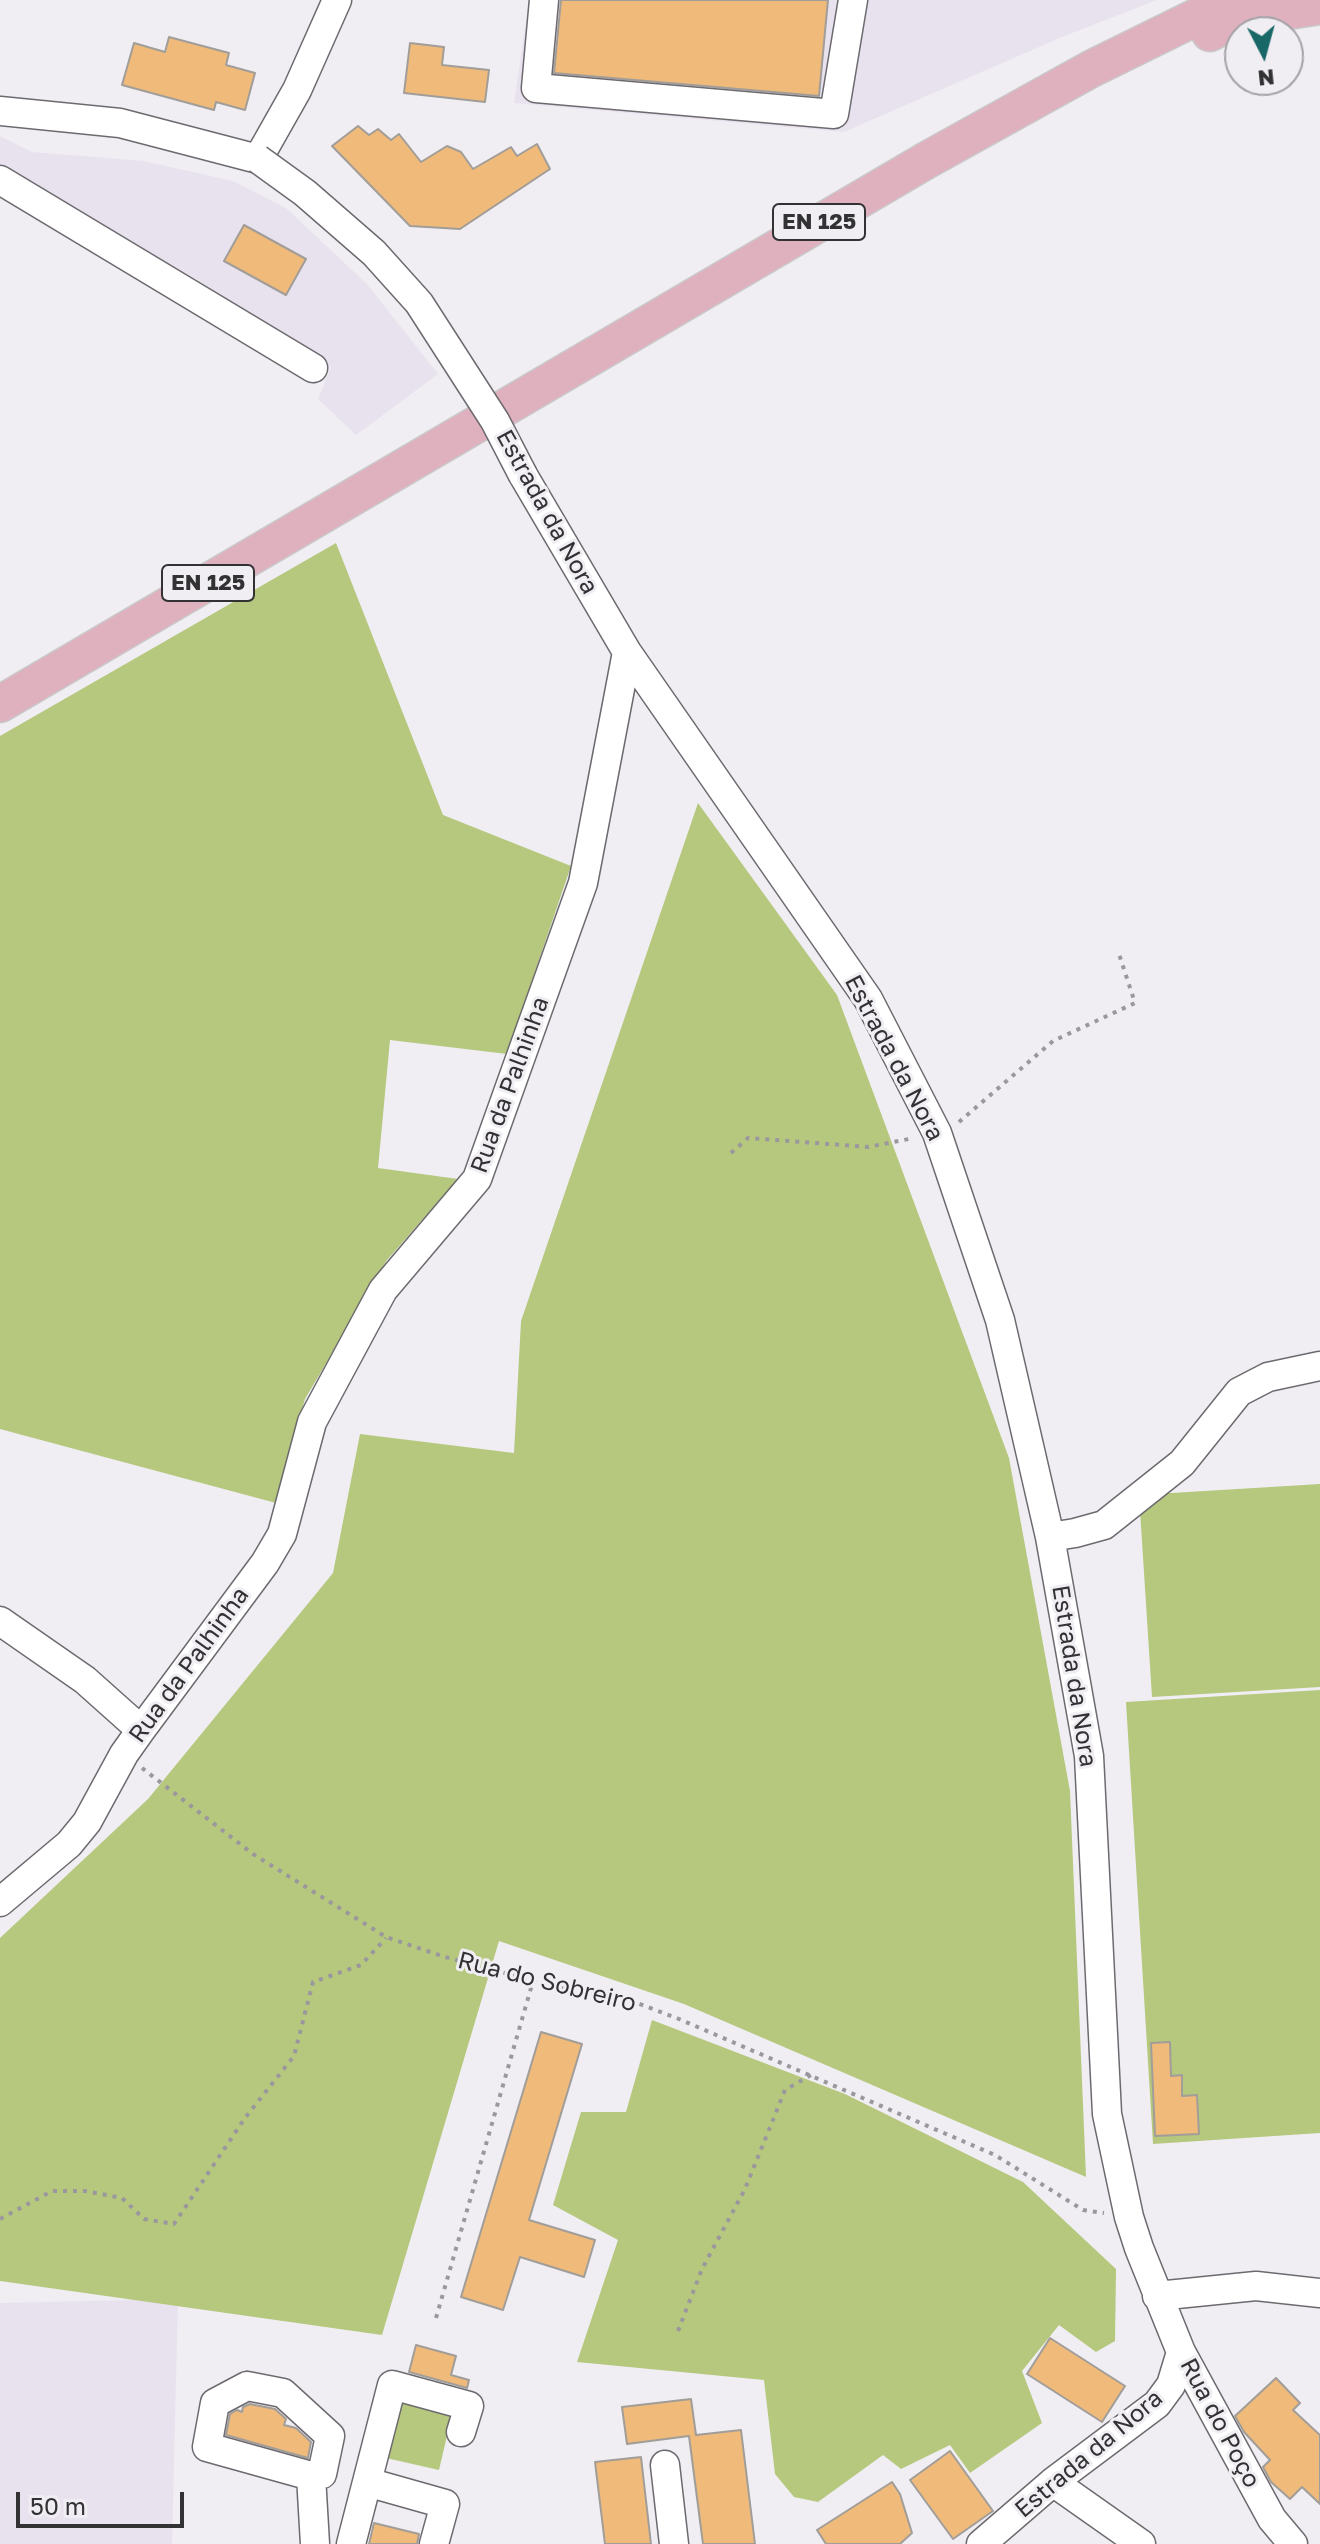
<!DOCTYPE html>
<html>
<head>
<meta charset="utf-8">
<style>
  body { margin:0 }
  #map { position:relative; width:1320px; height:2544px; overflow:hidden; background:#f0eef3; font-family:"Golos Text",sans-serif }
  canvas { display:block }
  .north { position:absolute; left:1224px; top:16px; width:80px; height:80px; box-sizing:border-box; background:#f0eef3; border:2px solid #a4a2a6; border-radius:50%; rotate:174deg; font-size:22px; font-weight:700; line-height:32px; text-align:center; color:#323133 }
  .north::after { content:''; display:block; margin:auto; width:28px; height:36px; background:#196767; clip-path:polygon(50% 0,100% 100%,50% 72%,0 100%) }
  .scale { position:absolute; left:16px; top:2492px; width:168px; height:36px; box-sizing:border-box; border:4px solid #323133; border-top:0; padding-left:10px; font-size:24px; line-height:28px; white-space:nowrap; color:#323133; -webkit-text-stroke:6px #f0eef3; paint-order:stroke }
</style>
</head>
<body>
<div id="map">
<canvas width="1320" height="2544"></canvas>
<div class="north">N</div>
<div class="scale">50 m</div>
</div>
<script>
const g = document.querySelector('canvas').getContext('2d');
g.lineJoin = 'round';
function fill(path, color) { g.fillStyle = color; g.fill(path, 'evenodd'); }
const poly = rows => new Path2D(rows.map(r => 'M' + r).join(''));
function trace(path, color, width, dash) { g.strokeStyle = color; g.lineWidth = width; g.lineCap = dash ? 'butt' : 'round'; g.setLineDash(dash || []); g.stroke(path); }
function label(font, color, halo, rows, align = 'center') {
  g.font = font + ' "Golos Text",sans-serif'; g.lineWidth = 6; g.setLineDash([]); g.textBaseline = 'middle'; g.strokeStyle = halo; g.fillStyle = color; for (const [text, x, y, turn = 0] of rows) {
    g.save(); g.translate(x, y); g.rotate((+turn || 0) * Math.PI / 180); g.textAlign = isNaN(turn) ? turn : align; if (halo) g.strokeText(text, 0, 0); g.fillText(text, 0, 0); g.restore();
  }
}
const built = poly([
  [529,0,1157,0,1062,37,844,132,514,103],
  [0,136,32,152,143,161,233,181,286,208,367,284,438,374,356,435,318,399,331,367,198,280,0,171],
  [178,2299,172,2544,0,2544,0,2303]
]);
const green = poly([
  [336,543,443,815,571,866,507,1054,390,1040,378,1168,458,1179,387,1260,305,1399,276,1503,0,1429,0,736],
  [698,803,837,995,1009,1458,1070,1791,1086,2177,684,2004,499,1941,382,2335,0,2281,0,1938,148,1799,333,1573,360,1434,514,1453,521,1321],
  [1320,1484,1320,1687,1152,1697,1139,1495],
  [1320,1690,1320,2133,1153,2144,1126,1702],
  [652,2020,845,2094,1023,2182,1116,2269,1115,2341,1096,2352,1059,2325,1022,2371,1042,2423,970,2473,950,2445,901,2469,883,2455,818,2502,794,2497,775,2474,764,2380,577,2362,618,2240,553,2205,581,2112,626,2112],
  [400,2398,453,2410,439,2470,386,2458]
]);
const building = poly([
  [561,0,828,0,819,96,554,73,561,0],
  [169,37,229,53,226,65,255,73,245,110,216,102,214,110,122,85,134,43,165,52,169,37],
  [410,43,444,47,442,65,489,70,485,102,404,93,410,43],
  [358,126,369,135,378,129,391,140,399,134,421,162,447,146,461,152,473,169,511,147,517,156,537,144,550,169,460,229,410,226,332,146,358,126],
  [244,225,306,259,286,295,224,261,244,225],
  [541,2032,582,2044,529,2220,595,2240,584,2277,520,2257,503,2310,461,2297,541,2032],
  [1170,2042,1171,2076,1182,2075,1182,2096,1197,2095,1199,2134,1155,2136,1151,2043,1170,2042],
  [1050,2338,1125,2386,1102,2422,1027,2374,1050,2338],
  [416,2345,456,2356,451,2375,469,2380,467,2388,409,2372,416,2345],
  [1276,2378,1300,2403,1293,2410,1320,2435,1320,2504,1302,2487,1290,2499,1271,2482,1263,2467,1270,2460,1244,2432,1235,2416,1276,2378],
  [691,2399,696,2435,741,2430,755,2544,703,2544,689,2436,627,2444,622,2407,691,2399],
  [250,2404,275,2409,286,2419,284,2425,296,2428,311,2442,308,2458,226,2435,230,2414,237,2410,242,2412,243,2407,250,2404],
  [950,2451,993,2511,953,2539,910,2480,950,2451],
  [641,2457,651,2544,605,2544,595,2462,641,2457],
  [892,2482,900,2494,912,2533,900,2544,826,2544,817,2530,892,2482],
  [374,2523,419,2534,417,2544,369,2544,374,2523]
]);
const path = poly([
  [959,1122,1053,1041,1135,1003,1118,951],
  [731,1153,748,1138,868,1147,914,1138],
  [142,1768,253,1854,386,1937,445,1957,568,1990,624,1998,679,2019,995,2155,1083,2210,1104,2213],
  [0,2219,52,2191,85,2191,122,2198,144,2219,174,2224,245,2118,294,2056,313,1982,361,1965,386,1938],
  [436,2318,533,1981],
  [678,2331,702,2269,745,2189,785,2090,811,2075]
]);
const minor = poly([
  [544,0,536,88,834,114,853,0],
  [0,111,120,123,258,159,297,90,337,0],
  [0,180,313,368],
  [523,475,627,652,868,999,937,1133,1000,1320,1050,1537,1089,1756,1107,2114,1129,2217,1139,2248,1181,2352,1272,2519,1293,2544],
  [1050,1537,1075,1533,1104,1525,1182,1463,1239,1392,1268,1377,1320,1366],
  [0,1621,85,1680,141,1730],
  [0,1902,69,1844,87,1822,124,1754,141,1730,265,1563,282,1534,312,1422,383,1290,477,1179,583,883,627,652],
  [1157,2296,1256,2286,1320,2293],
  [247,2386,283,2393,330,2436,322,2474,311,2476,207,2447,215,2403,247,2386],
  [665,2465,674,2544],
  [311,2476,315,2544],
  [367,2482,445,2504,434,2544],
  [1053,2482,1141,2544],
  [351,2544,392,2385,469,2406,461,2432],
  [981,2544,1053,2482,1157,2404,1171,2385,1181,2352]
]);
const major = poly([
  [1250,17,1320,6],
  [1210,33,1274,0],
  [0,704,927,160,1091,69,1231,0]
]);
const minorBridge = poly([
  [258,159,305,193,374,253,419,303,495,421,523,475]
]);
const shields = [
  [819,222,92],
  [208,583,92]
];
const shieldNames = [
  ["EN 125",819,222],
  ["EN 125",208,583]
];
const streetNames = [
  ["Estrada da Nora",547,512,61],
  ["Estrada da Nora",894,1058,62],
  ["Rua da Palhinha",510,1085,-70],
  ["Rua da Palhinha",189,1665,-54],
  ["Estrada da Nora",1074,1676,81],
  ["Rua do Sobreiro",547,1982,14],
  ["Rua do Poço",1220,2423,62],
  ["Estrada da Nora",1089,2454,-40]
];
fill(built, '#e8e2ee');
fill(green, '#b5c87e');
fill(building, '#f0ba7b');
trace(building, '#a19d98', 2);
trace(minor, '#6d6a6f', 31);
trace(major, '#cac9ca', 39);
trace(path, '#9a989c', 4, [4, 6]);
trace(minor, '#fff', 28);
trace(major, '#dfb1be', 36);
trace(minorBridge, '#6d6a6f', 31, []);
trace(minorBridge, '#fff', 28);
for (const [x, y, w] of shields) { const box = new Path2D(); box.roundRect(x - w / 2, y - 18, w, 36, 6); g.fillStyle = '#f0eef3'; g.fill(box); trace(box, '#323133', 2); }
label('bold 22px', '#323133', null, shieldNames);
label('24px', '#323133', '#f0eef3', streetNames);
</script>
</body>
</html>
